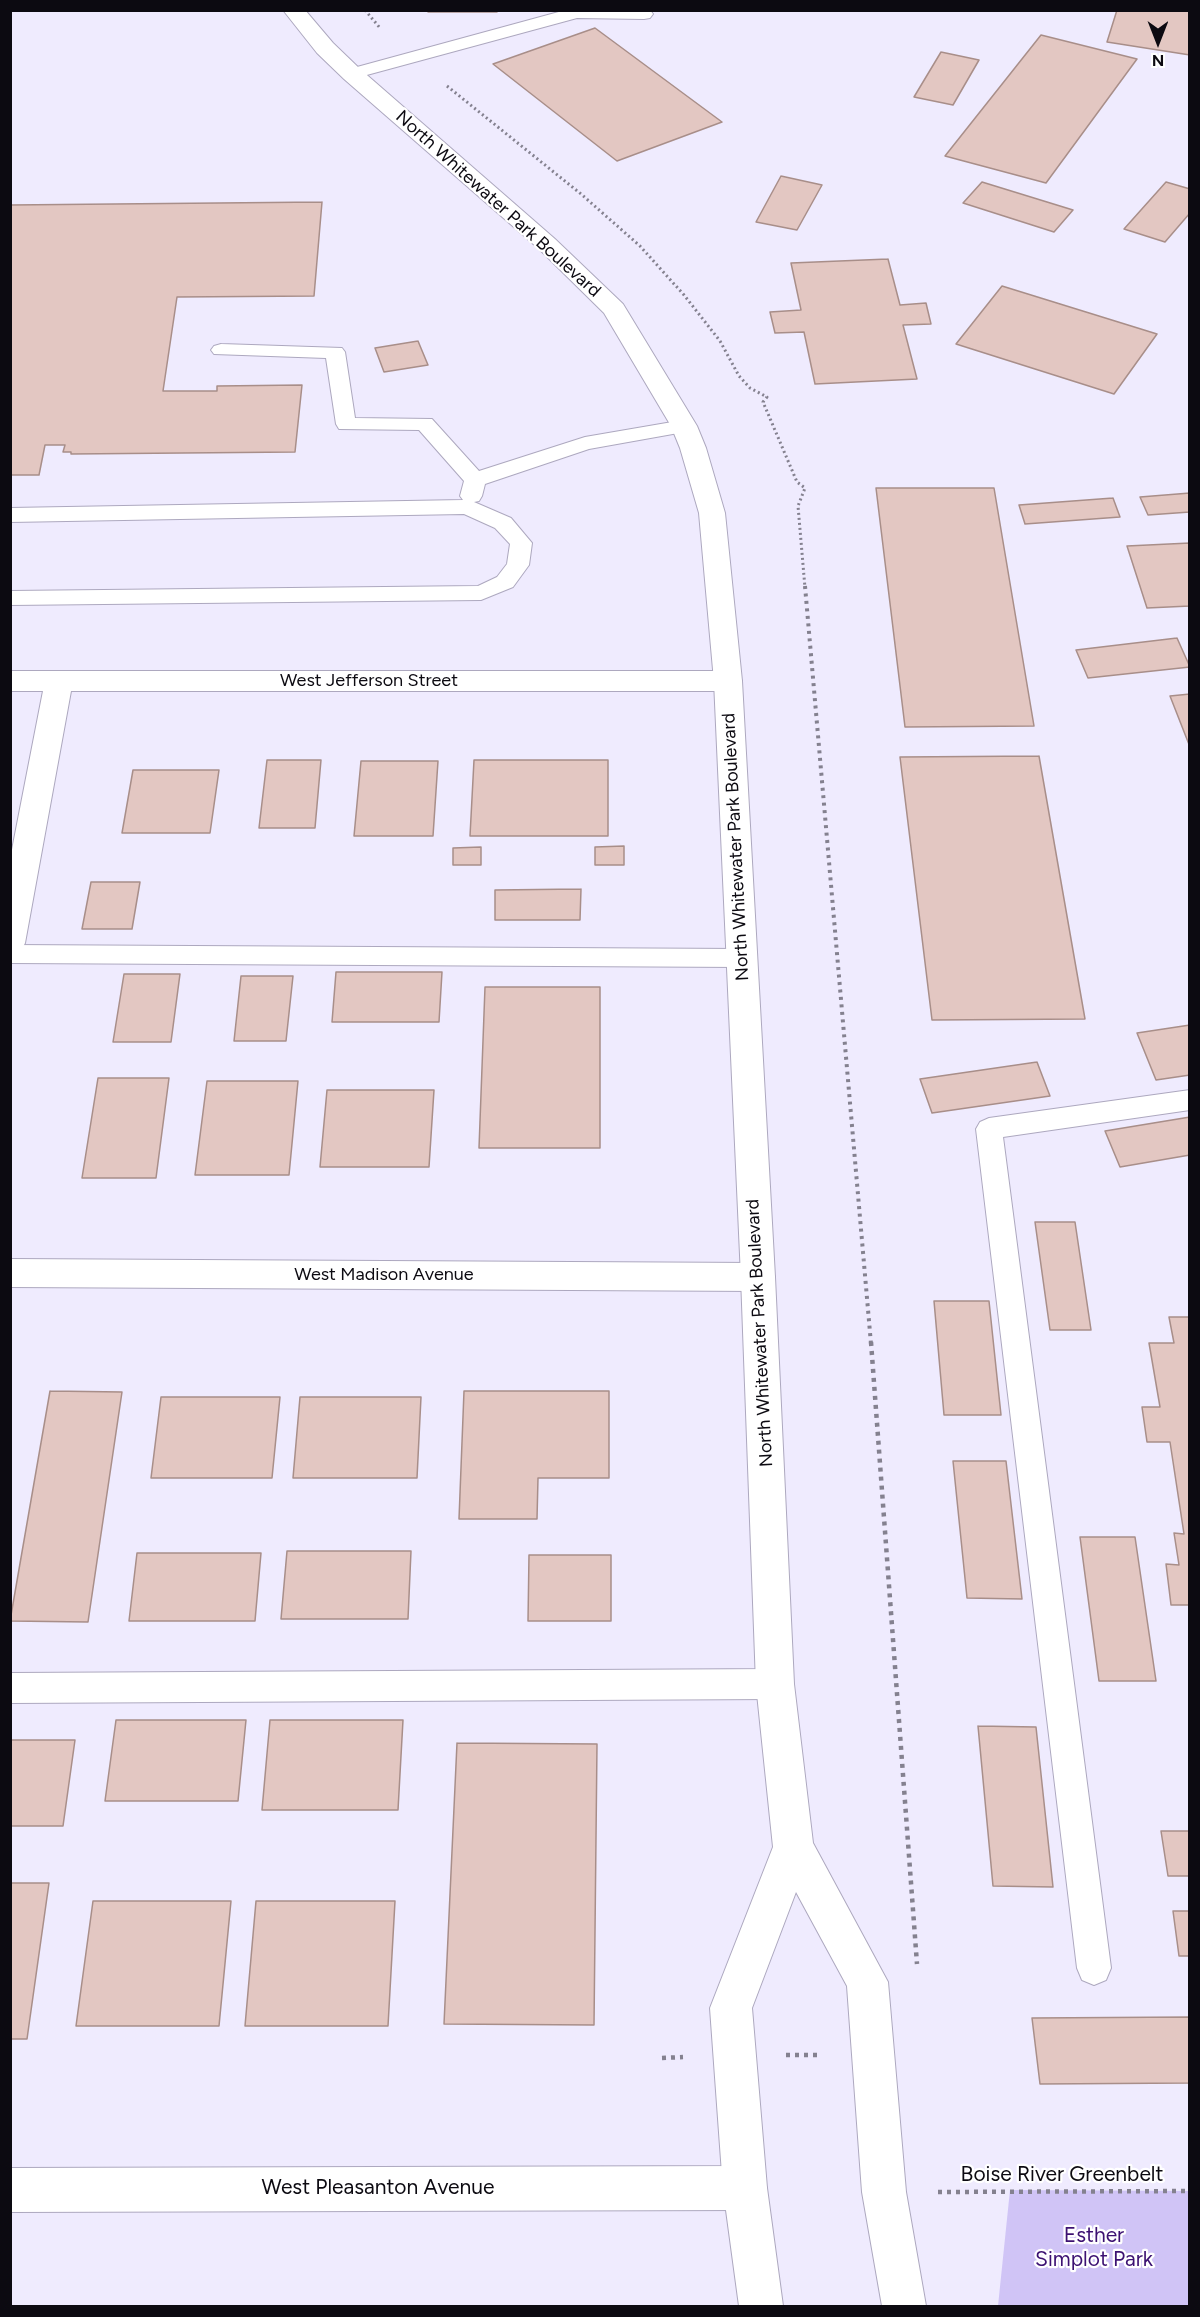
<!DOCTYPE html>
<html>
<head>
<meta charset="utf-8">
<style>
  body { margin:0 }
  #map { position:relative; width:1200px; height:2317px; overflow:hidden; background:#efebfe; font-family:Figtree,sans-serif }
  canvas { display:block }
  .frame { position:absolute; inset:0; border:12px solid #0c0a11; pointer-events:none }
  .north { position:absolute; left:1128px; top:12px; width:60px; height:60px; -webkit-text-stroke:4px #fff; paint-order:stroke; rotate:180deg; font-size:16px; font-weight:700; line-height:24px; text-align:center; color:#0c0a11 }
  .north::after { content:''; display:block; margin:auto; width:21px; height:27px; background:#0c0a11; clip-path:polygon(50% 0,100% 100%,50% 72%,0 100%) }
</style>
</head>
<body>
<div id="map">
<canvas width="1200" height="2317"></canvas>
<div class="frame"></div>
<div class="north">N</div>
</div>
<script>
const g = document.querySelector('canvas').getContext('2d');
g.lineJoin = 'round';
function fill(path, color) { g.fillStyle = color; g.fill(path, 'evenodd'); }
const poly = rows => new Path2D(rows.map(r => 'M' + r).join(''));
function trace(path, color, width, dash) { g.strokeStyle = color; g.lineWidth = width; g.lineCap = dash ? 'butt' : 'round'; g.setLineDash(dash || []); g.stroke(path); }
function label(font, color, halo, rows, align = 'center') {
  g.font = font + ' Figtree,sans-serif'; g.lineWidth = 4.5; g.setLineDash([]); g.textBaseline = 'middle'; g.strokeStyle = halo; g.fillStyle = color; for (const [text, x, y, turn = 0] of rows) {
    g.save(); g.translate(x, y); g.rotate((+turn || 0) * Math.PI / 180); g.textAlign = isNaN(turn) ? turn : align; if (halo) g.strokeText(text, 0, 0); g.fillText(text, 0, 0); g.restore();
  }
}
const green = poly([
  [1010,2190,1189,2191,1189,2306,998,2306]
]);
const building = poly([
  [428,10,497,10,497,12,428,12,428,10],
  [1117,10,1190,10,1190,55,1107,42,1117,10],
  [595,28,722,122,617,161,493,64,595,28],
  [1041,35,1137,59,1046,183,945,156,1041,35],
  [941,52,979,60,953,105,914,97,941,52],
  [781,176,822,185,797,230,756,222,781,176],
  [982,182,1073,210,1054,232,963,203,982,182],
  [1166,182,1190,189,1190,213,1165,242,1124,229,1166,182],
  [322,202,314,296,177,297,163,391,217,391,217,386,302,385,295,452,71,454,71,452,63,452,65,445,45,445,39,475,10,475,10,205,322,202],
  [888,259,900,305,926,303,931,324,903,325,917,379,815,384,804,332,775,333,770,312,801,310,791,263,888,259],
  [1002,286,1157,334,1114,394,956,344,1002,286],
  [418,341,428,365,384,372,375,348,418,341],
  [876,488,994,488,1034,726,905,727,876,488],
  [1190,493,1190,512,1148,515,1140,497,1190,493],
  [1113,498,1120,517,1025,524,1019,505,1113,498],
  [1190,543,1190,606,1147,608,1127,546,1190,543],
  [1177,638,1190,667,1088,678,1076,650,1177,638],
  [1190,694,1190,747,1170,696,1190,694],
  [1039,756,1085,1019,932,1020,900,757,1039,756],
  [267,760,321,760,315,828,259,828,267,760],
  [474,760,608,760,608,836,470,836,474,760],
  [361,761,438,761,433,836,354,836,361,761],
  [133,770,219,770,210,833,122,833,133,770],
  [624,846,624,865,595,865,595,847,624,846],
  [481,847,481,865,453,865,453,848,481,847],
  [91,882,140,882,132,929,82,929,91,882],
  [581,889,580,920,495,920,495,890,581,889],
  [336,972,442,972,439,1022,332,1022,336,972],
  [124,974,180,974,171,1042,113,1042,124,974],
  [241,976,293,976,286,1041,234,1041,241,976],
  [485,987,600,987,600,1148,479,1148,485,987],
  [1190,1025,1190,1075,1156,1080,1137,1033,1190,1025],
  [1037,1062,1050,1096,932,1113,920,1079,1037,1062],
  [98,1078,169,1078,156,1178,82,1178,98,1078],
  [207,1081,298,1081,289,1175,195,1175,207,1081],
  [327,1090,434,1090,429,1167,320,1167,327,1090],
  [1190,1117,1190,1155,1120,1167,1105,1131,1190,1117],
  [1035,1222,1075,1222,1091,1330,1050,1330,1035,1222],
  [934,1301,989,1301,1001,1415,944,1415,934,1301],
  [1169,1317,1190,1317,1190,1605,1171,1605,1166,1564,1179,1565,1174,1533,1184,1534,1170,1442,1147,1442,1142,1407,1160,1407,1149,1343,1174,1343,1169,1317],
  [50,1391,122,1392,88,1622,10,1621,50,1391],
  [464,1391,609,1391,609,1478,538,1478,537,1519,459,1519,464,1391],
  [161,1397,280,1397,272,1478,151,1478,161,1397],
  [300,1397,421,1397,417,1478,293,1478,300,1397],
  [953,1461,1006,1461,1022,1599,967,1598,953,1461],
  [1080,1537,1135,1537,1156,1681,1099,1681,1080,1537],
  [287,1551,411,1551,408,1619,281,1619,287,1551],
  [137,1553,261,1553,255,1621,129,1621,137,1553],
  [529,1555,611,1555,611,1621,528,1621,529,1555],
  [116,1720,246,1720,238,1801,105,1801,116,1720],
  [270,1720,403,1720,398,1810,262,1810,270,1720],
  [978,1726,1036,1727,1053,1887,993,1886,978,1726],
  [10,1740,75,1740,63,1826,10,1826,10,1740],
  [457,1743,597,1744,594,2025,444,2024,457,1743],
  [1161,1831,1190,1831,1190,1876,1168,1876,1161,1831],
  [10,1883,49,1883,27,2039,10,2039,10,1883],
  [93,1901,231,1901,219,2026,76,2026,93,1901],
  [256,1901,395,1901,388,2026,245,2026,256,1901],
  [1173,1911,1190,1911,1190,1956,1179,1956,1173,1911],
  [1190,2017,1190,2083,1040,2084,1032,2018,1190,2017]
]);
const pathFar2 = poly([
  [365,10,380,28],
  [447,86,581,194,640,246,684,295,720,341,739,376,750,388,767,397,763,402,797,482,805,488,798,506,805,588]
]);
const pathFar1 = poly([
  [805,586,871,1344]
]);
const path = poly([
  [871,1342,917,1964],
  [786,2055,821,2055],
  [662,2058,683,2057],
  [938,2192,1190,2191]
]);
const service = poly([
  [566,10,650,10,653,14,650,18,644,19,577,18,352,79,346,78,343,74,346,70,566,10],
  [221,344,342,348,345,352,355,418,432,419,479,471,585,437,684,420,691,421,694,426,691,431,684,432,589,449,485,484,482,496,479,501,474,502,511,518,532,543,529,565,513,587,481,600,10,605,10,591,478,586,497,577,507,564,510,544,495,528,464,514,10,522,10,508,463,500,460,496,464,481,419,430,339,429,336,424,326,358,214,354,211,350,214,346,221,344],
  [10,945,741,949,750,951,754,958,750,965,741,967,10,963,10,945],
  [1190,1090,1190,1110,1003,1137,1111,1968,1106,1980,1094,1985,1082,1980,1077,1968,976,1129,980,1122,989,1118,1190,1090],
  [775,1669,786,1674,791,1684,786,1694,775,1699,10,1703,10,1673,775,1669]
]);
const minor = poly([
  [10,671,728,671,738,674,742,681,738,688,728,691,71,691,25,943,21,951,10,954,10,860,43,691,10,691,10,671],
  [10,1259,758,1263,770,1267,775,1277,770,1287,758,1291,10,1287,10,1259],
  [745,2166,760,2173,767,2188,760,2203,745,2210,10,2212,10,2168,745,2166]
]);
const tertiary = poly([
  [283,10,305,10,333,43,360,69,555,239,623,304,697,426,706,448,725,513,742,681,775,1277,794,1684,813,1843,888,1982,906,2192,926,2306,882,2306,862,2192,847,1986,796,1892,752,2008,767,2188,783,2306,739,2306,723,2188,710,2008,773,1847,756,1684,741,1277,714,681,699,513,680,448,671,426,604,313,539,249,344,79,317,53,283,10]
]);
const streetNames = [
  ["North Whitewater Park Boulevard",498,204,42],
  ["West Jefferson Street",369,681],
  ["North Whitewater Park Boulevard",736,847,-93],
  ["West Madison Avenue",384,1275],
  ["North Whitewater Park Boulevard",760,1333,-93]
];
const nearStreetnames = [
  ["Boise River Greenbelt",1062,2175],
  ["West Pleasanton Avenue",378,2188]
];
const nearParknames = [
  ["Esther",1094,2236],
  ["Simplot Park",1094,2260]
];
fill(green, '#d0c4f6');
fill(building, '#e3c7c2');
trace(building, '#a88e89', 1.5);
trace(service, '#ada8bf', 2);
trace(minor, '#ada8bf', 2);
trace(tertiary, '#ada8bf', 2);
trace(pathFar2, '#84818f', 3, [2, 3]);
trace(pathFar1, '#84818f', 4, [3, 4.5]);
trace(path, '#84818f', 4.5, [4, 5]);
fill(service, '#fff');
fill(minor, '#fff');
fill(tertiary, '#fff');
label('18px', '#0c0a11', '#fff', streetNames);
label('21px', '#0c0a11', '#fff', nearStreetnames);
label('21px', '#3c1172', '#fff', nearParknames);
</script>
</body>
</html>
